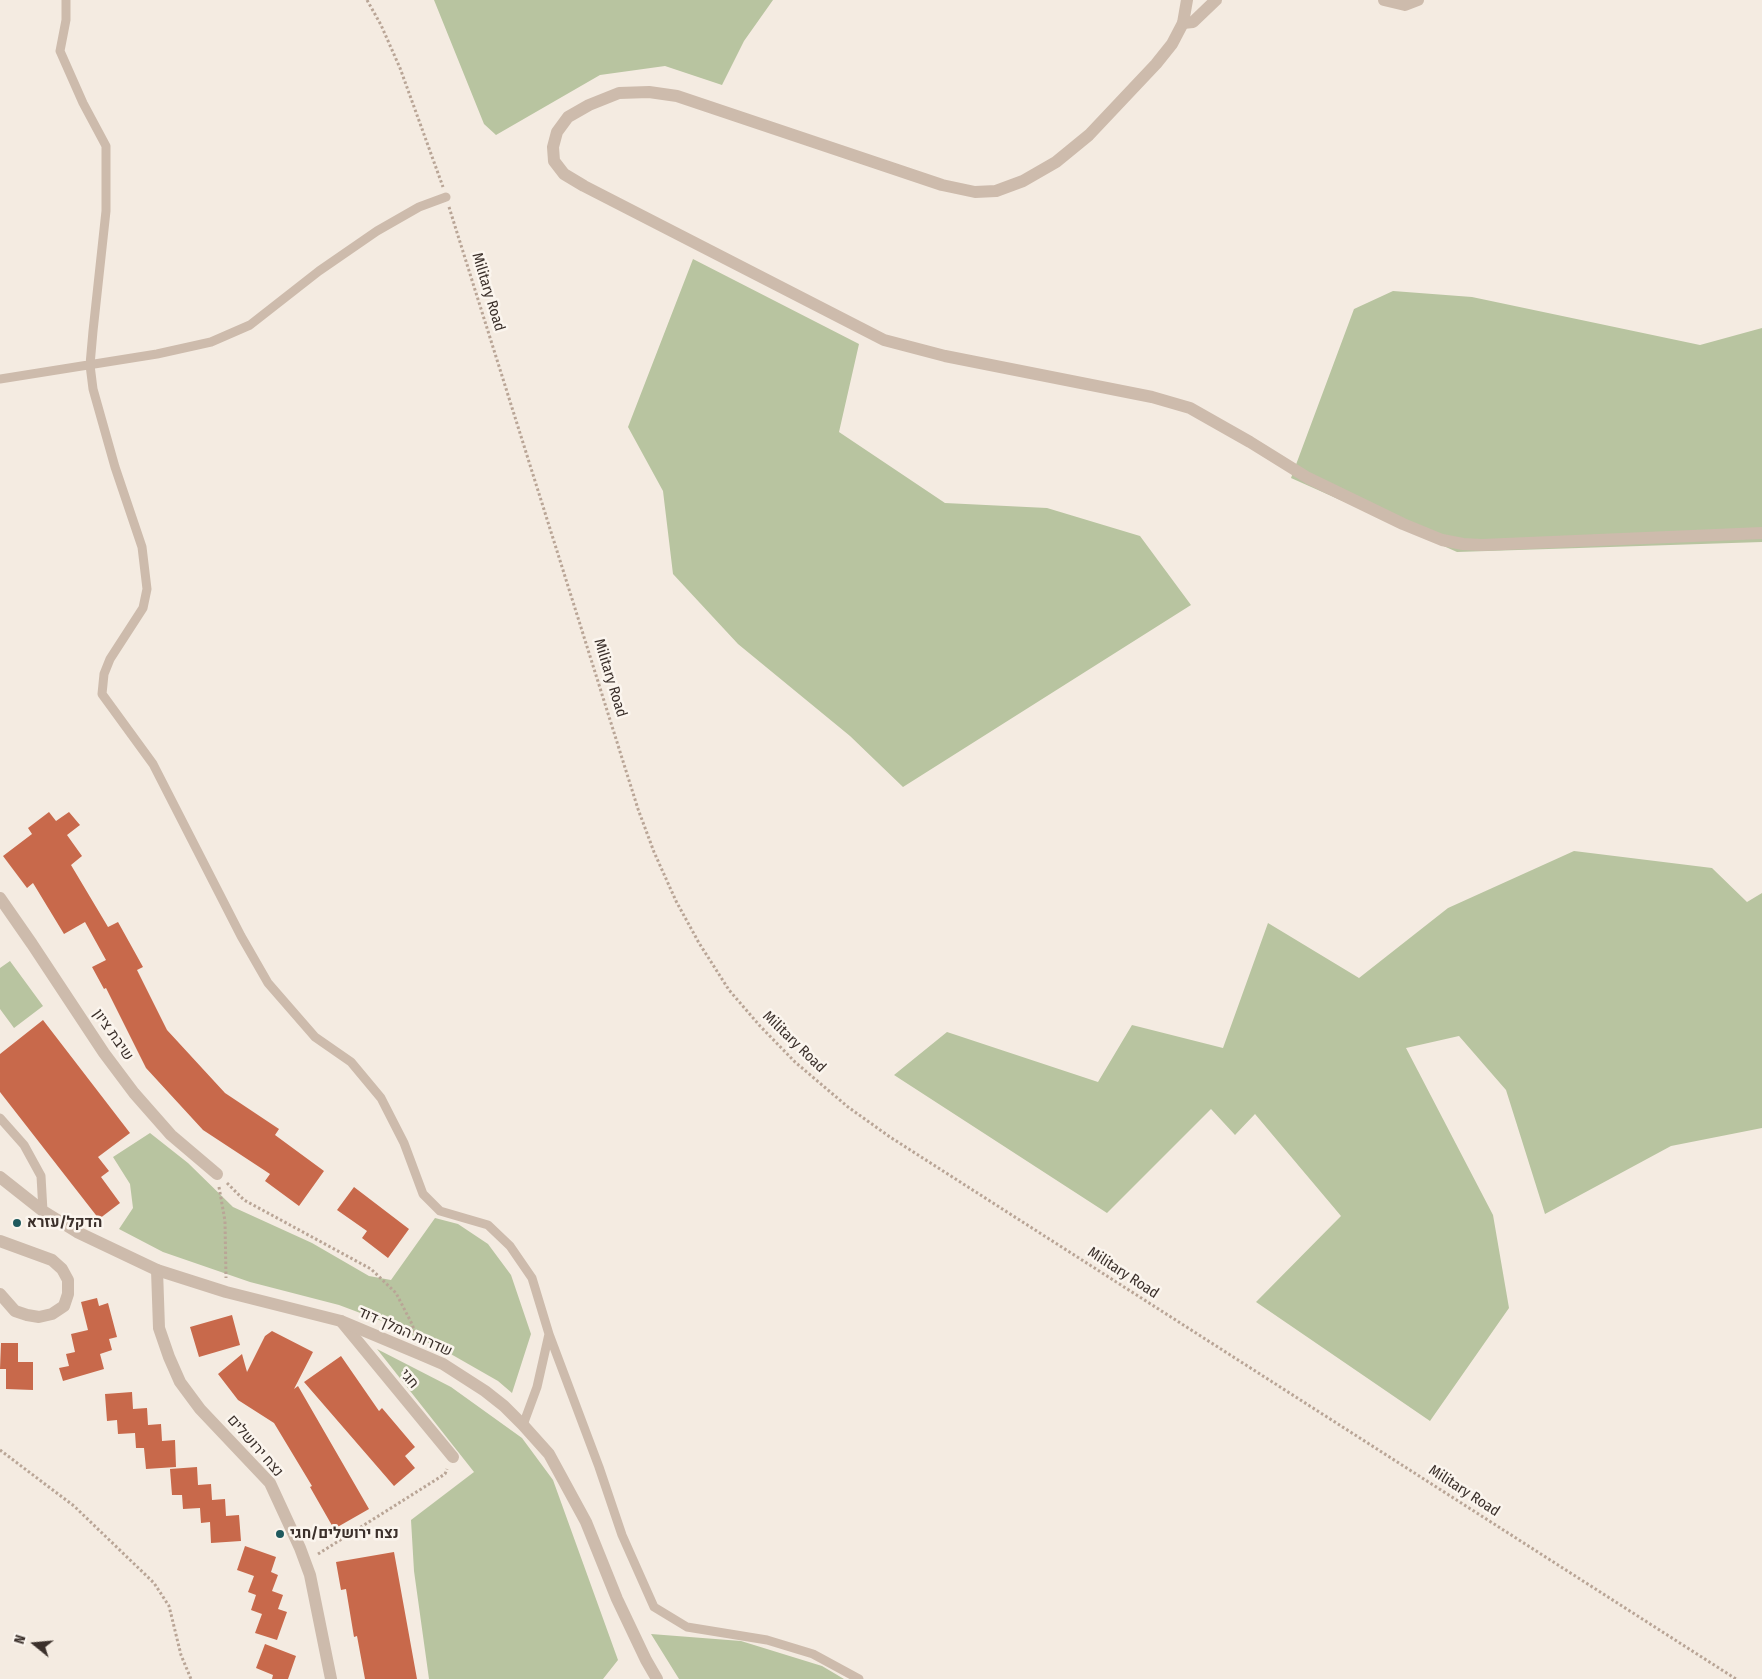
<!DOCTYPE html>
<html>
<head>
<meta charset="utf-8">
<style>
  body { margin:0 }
  #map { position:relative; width:1762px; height:1679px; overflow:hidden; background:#f4ebe1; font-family:"Fira Sans Condensed",sans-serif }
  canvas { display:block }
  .north { position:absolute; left:10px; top:1619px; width:50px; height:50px; -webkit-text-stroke:4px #fbf5ee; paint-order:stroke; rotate:287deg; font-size:14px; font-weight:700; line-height:20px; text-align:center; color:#3b302b }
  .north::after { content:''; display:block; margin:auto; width:18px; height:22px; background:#3b302b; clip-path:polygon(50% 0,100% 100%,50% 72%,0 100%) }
</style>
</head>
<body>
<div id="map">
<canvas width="1762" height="1679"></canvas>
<div class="north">N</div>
</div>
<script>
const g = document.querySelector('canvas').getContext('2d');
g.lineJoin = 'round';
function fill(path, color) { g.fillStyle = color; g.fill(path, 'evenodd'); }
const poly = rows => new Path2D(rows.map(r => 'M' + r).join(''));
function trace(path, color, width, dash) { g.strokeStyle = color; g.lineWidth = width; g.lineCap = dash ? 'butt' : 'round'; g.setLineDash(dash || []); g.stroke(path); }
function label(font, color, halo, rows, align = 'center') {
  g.font = font + ' "Fira Sans Condensed",Heebo,sans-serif'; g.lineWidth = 5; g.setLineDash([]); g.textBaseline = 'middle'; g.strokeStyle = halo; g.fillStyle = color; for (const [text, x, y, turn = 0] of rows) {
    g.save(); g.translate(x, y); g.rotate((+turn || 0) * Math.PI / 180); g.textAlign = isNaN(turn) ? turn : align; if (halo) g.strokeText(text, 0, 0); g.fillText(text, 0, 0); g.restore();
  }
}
const green = poly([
  [434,0,773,0,744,41,722,85,665,66,600,75,496,135,484,124],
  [693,259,859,344,839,432,945,503,1047,508,1140,536,1191,605,903,787,850,736,738,644,673,574,663,491,628,427],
  [1393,291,1472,297,1700,345,1762,328,1762,542,1457,552,1291,478,1354,309],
  [1574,851,1712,868,1747,902,1762,893,1762,1128,1671,1146,1545,1214,1506,1090,1459,1036,1406,1048,1493,1215,1509,1308,1430,1421,1256,1302,1341,1216,1255,1114,1235,1135,1211,1109,1107,1213,894,1075,947,1032,1098,1082,1132,1025,1223,1048,1268,923,1359,978,1448,908],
  [10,961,43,1006,14,1028,0,1009,0,968],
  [150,1133,188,1163,233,1207,312,1243,369,1276,391,1280,435,1218,458,1224,488,1244,511,1275,531,1334,512,1393,498,1381,449,1353,387,1323,339,1305,250,1282,163,1252,119,1229,133,1208,130,1184,113,1157],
  [377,1349,451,1387,522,1438,553,1480,618,1660,603,1679,429,1679,414,1571,411,1520,474,1472],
  [651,1634,741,1641,822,1666,844,1679,679,1679]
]);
const building = poly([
  [49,812,56,821,69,812,80,825,67,835,82,856,71,865,108,927,118,922,143,967,137,970,167,1030,225,1093,279,1129,275,1135,324,1171,299,1206,265,1181,270,1174,203,1130,146,1068,106,988,104,989,92,967,106,960,85,922,64,934,33,883,27,888,3,856,32,834,28,828],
  [43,1020,130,1133,98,1157,109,1171,101,1177,120,1203,99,1219,0,1092,0,1054],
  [354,1187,409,1229,388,1258,362,1238,367,1231,337,1210],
  [97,1298,99,1306,108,1303,117,1337,109,1339,112,1350,100,1354,104,1369,63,1381,59,1368,69,1366,66,1354,75,1352,71,1334,88,1330,81,1302],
  [232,1315,240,1345,199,1357,190,1327],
  [272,1331,313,1352,294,1389,298,1386,369,1509,334,1529,310,1487,312,1486,274,1423,238,1400,218,1374,242,1354,247,1372,265,1336],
  [1,1343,18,1343,18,1362,33,1362,33,1390,6,1389,6,1369,0,1369],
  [341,1356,379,1411,382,1408,415,1447,405,1456,415,1468,394,1486,304,1382],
  [132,1392,133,1409,147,1408,148,1425,161,1424,162,1441,175,1440,176,1467,146,1469,144,1448,136,1448,135,1433,118,1434,117,1420,107,1421,105,1394],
  [197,1467,198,1485,211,1484,212,1500,225,1499,226,1516,239,1515,241,1541,211,1543,210,1522,201,1523,200,1508,183,1509,182,1495,172,1495,170,1469],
  [245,1546,276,1557,271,1572,278,1575,272,1591,283,1595,278,1609,287,1612,277,1640,255,1633,262,1614,251,1610,256,1595,248,1592,254,1576,237,1570],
  [394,1552,417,1679,365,1679,357,1636,354,1637,346,1589,341,1590,336,1562],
  [265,1644,296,1656,288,1679,272,1679,273,1675,256,1668]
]);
const path = poly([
  [367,0,381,25,400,68,443,187],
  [449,207,638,809,654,852,676,901,699,943,729,990,760,1026,795,1062,848,1107,890,1137,1736,1679],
  [227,1183,244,1200,371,1269,396,1293,412,1324,417,1339],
  [219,1187,225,1221,226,1278],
  [0,1450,74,1506,154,1583,169,1606,181,1655,191,1679],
  [318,1554,445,1474,447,1469]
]);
const service = poly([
  [66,0,66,20,60,51,83,103,106,146,106,211,93,331,90,365,93,389,115,467,142,547,147,589,143,608,110,659,104,674,102,694,153,764,241,936,268,983,315,1037,351,1062,381,1098,404,1143,423,1194,440,1211,488,1225,510,1246,532,1278,549,1334,537,1387,523,1425],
  [0,379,157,354,211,342,250,325,319,271,377,231,419,207,446,197],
  [0,1118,24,1145,41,1176,43,1211],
  [549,1334,599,1467,622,1535,654,1607,687,1627,767,1640,813,1654,859,1679]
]);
const minor = poly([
  [1384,0,1405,5,1418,0],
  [1183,23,1193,22,1216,0],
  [0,898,32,944,104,1053,134,1093,171,1135,217,1174],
  [0,1241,52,1260,62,1269,68,1280,68,1294,64,1306,52,1314,39,1317,27,1315,15,1311,0,1294],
  [157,1270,159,1328,169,1357,180,1382,200,1409,270,1483,300,1548,310,1575,331,1679],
  [341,1321,453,1457]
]);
const tertiary = poly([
  [1187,0,1183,23,1172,44,1156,64,1089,135,1056,162,1023,181,996,191,975,192,942,185,677,96,649,92,619,93,589,105,568,117,557,132,553,147,554,161,564,174,584,186,884,340,945,356,1152,397,1190,408,1250,442,1308,478,1403,524,1442,540,1463,544,1482,545,1762,533],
  [0,1177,43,1211,77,1232,157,1270,226,1292,341,1321,422,1355,443,1364,485,1391,504,1406,523,1425,549,1454,586,1522,617,1599,646,1660,657,1679]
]);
const markers = [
  [17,1223,5,"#1f5a5e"],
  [280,1534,5,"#1f5a5e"]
];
const streetNames = [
  ["Military Road",488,292,73],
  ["Military Road",610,678,73],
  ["שיבת ציון",113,1035,55],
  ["Military Road",794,1042,44],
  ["Military Road",1123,1273,33],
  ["שדרות המלך דוד",405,1332,24],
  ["חגי",409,1379,50],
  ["נצח ירושלים",255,1446,49],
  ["Military Road",1464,1491,33]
];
const poiNames = [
  ["הדקל/עזרא",27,1223],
  ["נצח ירושלים/חגי",290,1534]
];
fill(green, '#b8c4a0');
fill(building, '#c8694b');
trace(path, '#b9a596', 3, [2.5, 2.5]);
trace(service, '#cdbbac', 9);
trace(minor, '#cdbbac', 12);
trace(tertiary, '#cdbbac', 12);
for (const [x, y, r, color] of markers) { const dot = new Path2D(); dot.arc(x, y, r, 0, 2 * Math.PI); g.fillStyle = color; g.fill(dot); trace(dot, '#fbf5ee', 2); }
label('15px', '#3b302b', '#fbf5ee', streetNames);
label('bold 15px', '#3b302b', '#fbf5ee', poiNames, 'left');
</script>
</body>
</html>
